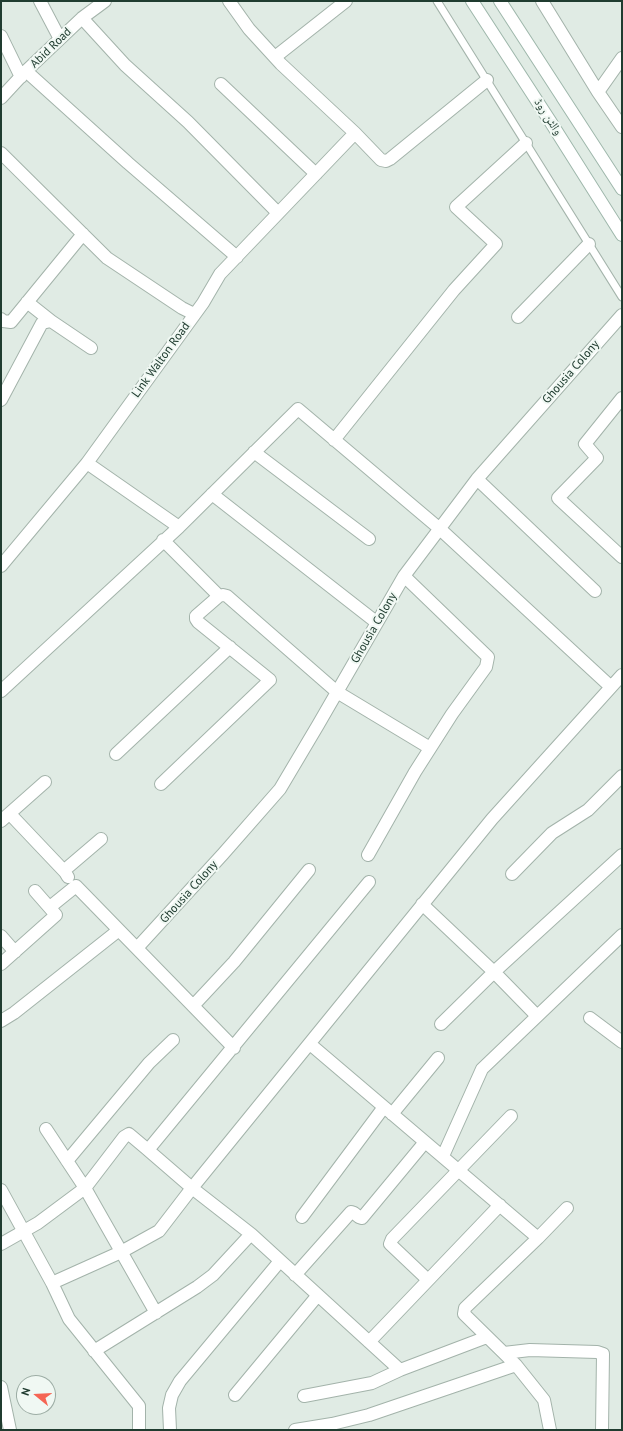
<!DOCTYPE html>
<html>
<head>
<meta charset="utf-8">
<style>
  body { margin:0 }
  #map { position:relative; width:623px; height:1431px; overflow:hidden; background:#e0ebe4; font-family:"PT Sans",sans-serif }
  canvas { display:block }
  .frame { position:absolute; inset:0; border:2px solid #203c30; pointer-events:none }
  .north { position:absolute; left:16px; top:1375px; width:40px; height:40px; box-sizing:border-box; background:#f0f8f3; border:1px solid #9dada5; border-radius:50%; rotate:288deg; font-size:11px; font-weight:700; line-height:16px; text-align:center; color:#203c30 }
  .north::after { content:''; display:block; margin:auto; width:14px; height:18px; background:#f56554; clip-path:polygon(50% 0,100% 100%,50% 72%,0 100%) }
</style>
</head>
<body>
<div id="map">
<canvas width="623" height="1431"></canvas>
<div class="frame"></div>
<div class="north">N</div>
</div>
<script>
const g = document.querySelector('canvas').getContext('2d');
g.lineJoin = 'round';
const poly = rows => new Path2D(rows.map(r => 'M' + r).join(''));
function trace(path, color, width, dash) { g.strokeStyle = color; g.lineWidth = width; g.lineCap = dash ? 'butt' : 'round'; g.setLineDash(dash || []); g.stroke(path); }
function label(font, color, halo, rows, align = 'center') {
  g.font = font + ' "PT Sans","Noto Naskh Arabic",sans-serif'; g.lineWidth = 4; g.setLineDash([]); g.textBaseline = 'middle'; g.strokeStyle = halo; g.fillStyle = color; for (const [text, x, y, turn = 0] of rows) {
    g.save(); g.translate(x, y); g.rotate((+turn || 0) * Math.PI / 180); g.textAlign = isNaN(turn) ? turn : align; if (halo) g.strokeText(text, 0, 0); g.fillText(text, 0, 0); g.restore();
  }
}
const service = poly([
  [437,1,622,297]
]);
const minor = poly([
  [40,1,60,39],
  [229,1,249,29,281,64,355,133,381,160,386,161,390,159,487,80],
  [542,1,598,92,622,127],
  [82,18,125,65,188,122,278,213],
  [1,36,21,77],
  [275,57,346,1],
  [26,71,128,163,237,257],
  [221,84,316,174],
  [598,92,622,58],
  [1,98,26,71,82,18,105,1],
  [1,153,107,258,182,308,194,314],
  [27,302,51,321],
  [518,317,589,244],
  [1,319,3,321,11,322,83,234],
  [622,398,585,444,597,458,558,498,622,557],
  [1,400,42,323,51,321,91,348],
  [334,440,454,290,496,244,456,207,526,143],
  [254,452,369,539],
  [87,463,179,527],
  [477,479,595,591],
  [212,494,376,622],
  [163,540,219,596],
  [1,566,87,463,203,303,220,274,355,133],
  [1,691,179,527,298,409,440,529,611,687],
  [116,754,230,647],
  [161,784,270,680,198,622,196,619,196,616,219,596,223,595,227,596,337,692,430,748],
  [10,814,65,872],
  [1,821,45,782],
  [368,855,415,772,452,714,486,667,488,657,404,576],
  [512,874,552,833,588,810,622,776],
  [68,877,65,872,67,868,101,839],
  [422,904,494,972,537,1016],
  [50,907,76,886,234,1048],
  [1,936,15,952],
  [137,948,223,854,280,789,318,725,404,576,477,479,622,315],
  [1,964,56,915,35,891],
  [193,1006,234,962,309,870],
  [590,1018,622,1042],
  [1,1021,14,1013,119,930],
  [441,1024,494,972,622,855],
  [310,1044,538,1238],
  [392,1114,438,1058],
  [46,1129,85,1188,156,1313],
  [148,1150,192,1188,251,1234,400,1370,487,1337],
  [443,1156,482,1069,622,935],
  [67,1161,149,1063,173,1040],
  [1,1190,52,1283,69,1319,139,1406,139,1430],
  [302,1217,384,1107],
  [1,1244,38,1223,85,1188,124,1137,129,1134,148,1150,369,882],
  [295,1275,351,1212,354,1213,359,1217,362,1218,425,1142],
  [428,1280,390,1244,392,1239,511,1116],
  [52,1283,121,1252,159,1231,192,1188,492,819,622,675],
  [369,1342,500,1205],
  [94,1351,197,1287,213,1275,251,1234],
  [504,1353,530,1350,597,1352,603,1354,602,1430],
  [1,1387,10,1430],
  [235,1395,318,1295],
  [304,1396,372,1383,400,1370],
  [170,1430,169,1408,172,1395,180,1381,280,1261],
  [295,1430,332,1424,369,1415,516,1365],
  [550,1430,544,1400,516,1365,464,1314,465,1308,538,1238,567,1208]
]);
const secondary = poly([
  [472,1,550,121,622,235],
  [500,1,622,189]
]);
const streetNames = [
  ["Abid Road",51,48,-44],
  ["والٹن روڈ",548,117,57],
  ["Link Walton Road",161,360,-54],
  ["Ghousia Colony",571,372,-49],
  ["Ghousia Colony",374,628,-60],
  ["Ghousia Colony",189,892,-48]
];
trace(service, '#a3b3aa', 9);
trace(minor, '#a3b3aa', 14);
trace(secondary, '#9eb7ab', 14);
trace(service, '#fff', 7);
trace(minor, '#fff', 12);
trace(secondary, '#fff', 12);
label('12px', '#203c30', '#f0f8f3', streetNames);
</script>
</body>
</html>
